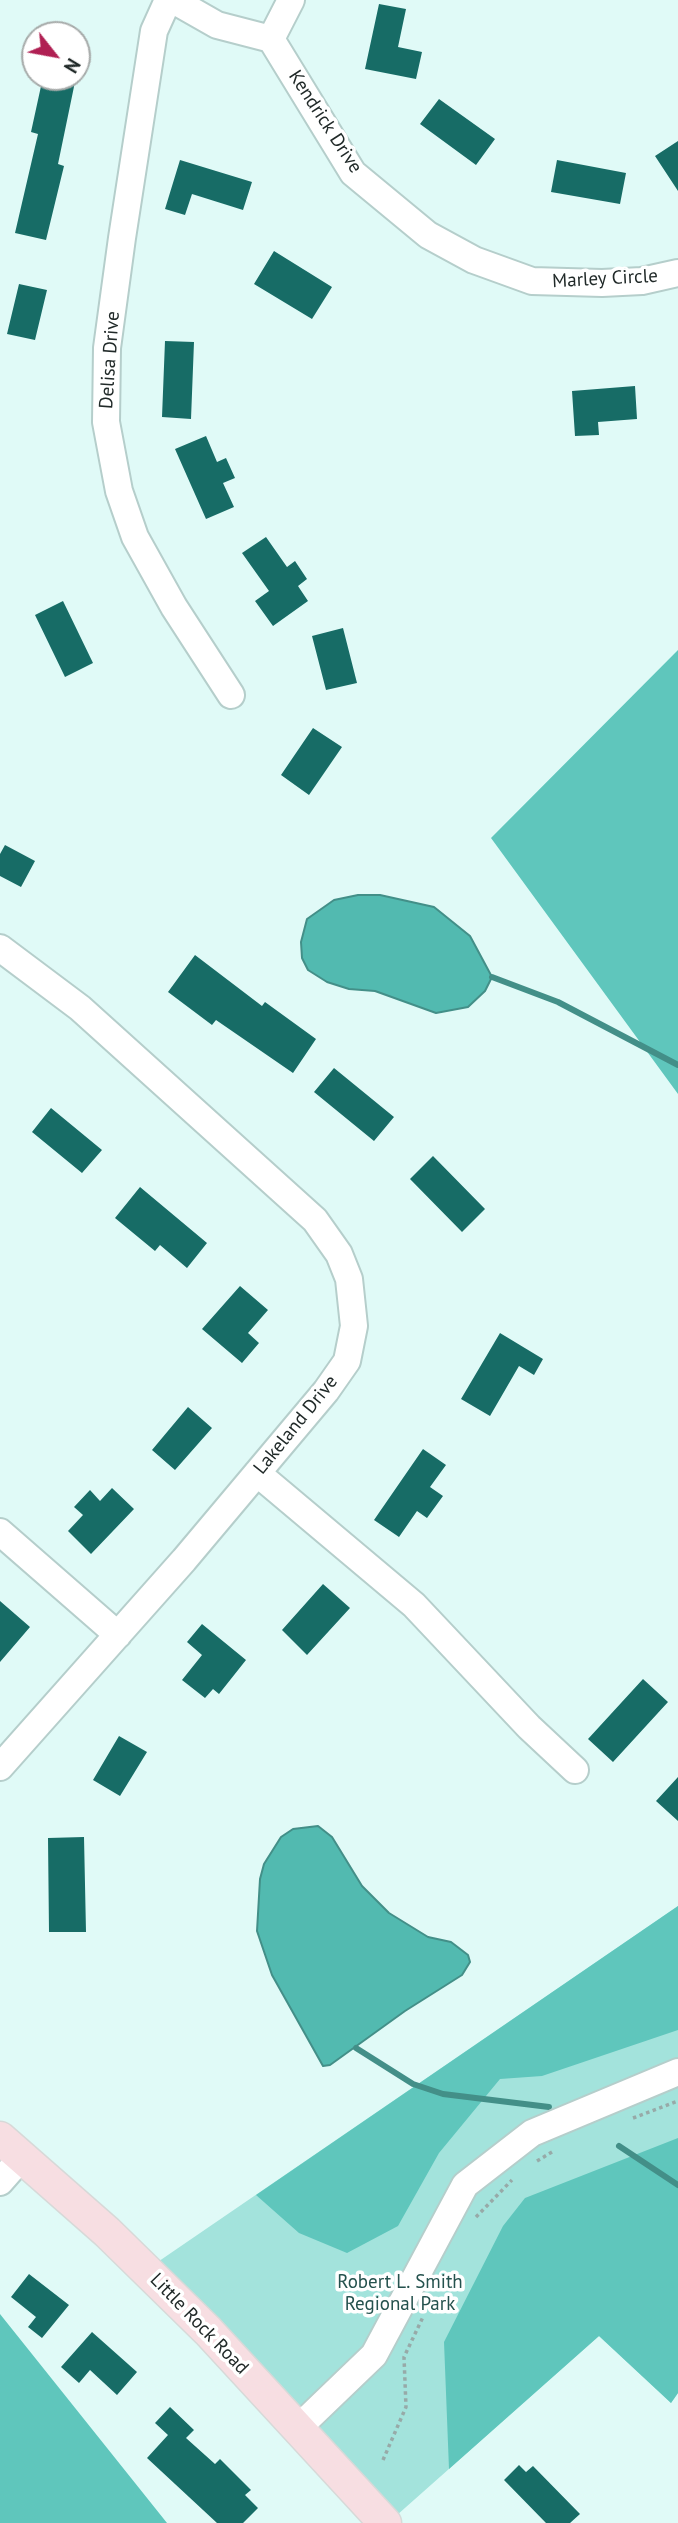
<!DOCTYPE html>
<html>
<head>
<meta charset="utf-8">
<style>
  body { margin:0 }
  #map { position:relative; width:678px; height:2523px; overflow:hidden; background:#e0faf7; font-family:"PT Sans",sans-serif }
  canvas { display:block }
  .north { position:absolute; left:21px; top:21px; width:70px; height:70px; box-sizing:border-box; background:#fff; border:2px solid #a6aaa9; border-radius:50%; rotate:121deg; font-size:19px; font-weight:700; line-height:28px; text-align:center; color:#212a29 }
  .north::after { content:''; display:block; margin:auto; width:24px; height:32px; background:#b02053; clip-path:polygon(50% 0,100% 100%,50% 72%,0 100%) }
</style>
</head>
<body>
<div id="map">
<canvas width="678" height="2523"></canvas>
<div class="north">N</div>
</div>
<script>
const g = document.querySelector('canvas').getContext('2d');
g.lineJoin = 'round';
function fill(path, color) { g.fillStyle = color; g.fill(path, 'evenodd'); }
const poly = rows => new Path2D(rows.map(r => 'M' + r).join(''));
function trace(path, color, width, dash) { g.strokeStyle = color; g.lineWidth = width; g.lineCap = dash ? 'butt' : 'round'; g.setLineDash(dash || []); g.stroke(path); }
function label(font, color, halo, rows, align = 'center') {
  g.font = font + ' "PT Sans",sans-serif'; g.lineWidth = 7; g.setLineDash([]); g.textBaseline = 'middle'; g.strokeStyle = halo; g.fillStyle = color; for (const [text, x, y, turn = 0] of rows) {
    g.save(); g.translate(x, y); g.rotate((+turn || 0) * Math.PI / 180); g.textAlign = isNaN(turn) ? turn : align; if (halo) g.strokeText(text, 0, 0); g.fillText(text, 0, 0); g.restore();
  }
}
const green = poly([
  [678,1906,678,2393,671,2403,599,2336,388,2523,146,2270]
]);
const forest = poly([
  [678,650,678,1094,491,838],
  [678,1906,678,2030,542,2076,500,2079,439,2153,398,2226,347,2253,299,2233,256,2195],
  [678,2138,678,2393,671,2403,599,2336,449,2469,444,2342,503,2226,525,2198],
  [0,2314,167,2523,0,2523]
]);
const water = poly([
  [358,895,380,895,434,907,470,936,492,977,485,991,468,1007,436,1013,375,991,349,989,327,982,308,970,302,958,301,942,307,919,334,900,358,895],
  [318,1826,332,1837,362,1886,389,1913,428,1937,451,1942,468,1955,470,1962,462,1975,405,2011,330,2065,323,2066,272,1975,257,1931,260,1879,264,1864,281,1837,293,1829,318,1826]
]);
const stream = poly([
  [492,977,558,1002,678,1065],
  [356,2048,413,2084,443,2094,549,2107],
  [619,2146,678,2185]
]);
const building = poly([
  [379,4,406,9,398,47,422,52,416,79,365,69],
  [43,77,76,77,58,164,64,166,46,240,15,233,38,134,31,132],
  [439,99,495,139,476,165,420,124],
  [678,141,678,191,655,156],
  [180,160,252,182,243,210,192,194,185,215,165,209],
  [557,160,626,173,620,204,551,192],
  [274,251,332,287,312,319,254,284],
  [19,284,47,290,35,340,7,334],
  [165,341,194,342,191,419,162,417],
  [635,386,637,419,598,422,599,435,575,436,572,391],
  [206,436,217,462,226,458,235,478,223,483,234,507,206,519,175,449],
  [266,537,287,567,295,561,307,579,298,586,308,601,273,626,255,601,269,591,242,553],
  [63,601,93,663,65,677,35,615],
  [343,628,357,683,326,690,312,636],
  [313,728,342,747,309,795,281,775],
  [5,845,35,861,21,887,0,876,0,854],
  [195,955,262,1006,265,1002,316,1039,293,1073,216,1020,212,1025,168,992],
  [334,1068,394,1117,374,1141,314,1092],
  [51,1108,102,1150,82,1173,32,1132],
  [433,1156,485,1209,462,1232,410,1179],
  [140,1187,207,1243,187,1268,160,1245,155,1251,115,1218],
  [240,1286,268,1310,248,1333,259,1343,242,1363,202,1329],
  [500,1333,543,1359,534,1375,519,1366,490,1416,461,1399],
  [188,1407,212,1428,175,1470,152,1450],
  [423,1449,446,1465,430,1487,443,1496,427,1518,417,1511,399,1537,374,1520],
  [112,1488,134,1509,91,1554,68,1531,83,1515,74,1507,90,1490,100,1501],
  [323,1584,350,1608,307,1655,282,1630],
  [0,1601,30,1627,0,1662],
  [202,1624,246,1660,219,1694,213,1689,205,1698,182,1680,202,1655,187,1642],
  [643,1679,668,1702,613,1762,588,1739],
  [119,1736,147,1752,120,1796,93,1780],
  [678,1777,678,1821,656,1801],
  [84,1837,86,1932,49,1932,48,1838],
  [29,2274,69,2305,42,2338,28,2327,36,2317,11,2297],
  [92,2332,137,2372,117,2395,90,2370,79,2383,61,2367],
  [170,2407,194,2430,186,2438,215,2464,220,2459,251,2490,245,2495,258,2508,243,2523,217,2523,147,2458,168,2435,155,2423],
  [519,2465,526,2472,533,2466,580,2514,570,2523,546,2523,504,2480]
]);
const path = poly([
  [633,2118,678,2101],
  [537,2161,552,2152],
  [476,2217,512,2180],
  [383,2460,406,2407,404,2357,423,2317]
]);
const minor = poly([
  [168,0,154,31,122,238,107,348,106,422,119,491,135,537,174,607,231,695],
  [173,0,217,25,271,39],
  [271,39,353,173,428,235,474,260,532,281,602,283,642,281,678,273],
  [271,39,291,0],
  [0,948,80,1008,315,1220,339,1254,349,1279,354,1326,347,1361,326,1391,184,1560,0,1767],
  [257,1473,414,1605,529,1727,575,1770],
  [0,1532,118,1635],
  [0,2182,22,2157],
  [298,2428,374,2355,465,2185,532,2133,678,2072]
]);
const major = poly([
  [0,2138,107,2232,208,2331,385,2523]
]);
const streetNames = [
  ["Kendrick Drive",325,122,57],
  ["Marley Circle",605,279,-3],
  ["Delisa Drive",110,360,-86],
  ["Lakeland Drive",296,1425,-51],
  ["Little Rock Road",199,2324,46]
];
const parkNames = [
  ["Robert L. Smith",400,2283],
  ["Regional Park",400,2305]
];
fill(green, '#a3e3dc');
fill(forest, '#5fc6bc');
fill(water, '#52bab0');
trace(water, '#438f88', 2);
trace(stream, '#438f88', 6);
fill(building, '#176c66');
trace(minor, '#b5cecb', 30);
trace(major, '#d7d9d8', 35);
trace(path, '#97aaa8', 3.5, [3.5, 3.5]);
trace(minor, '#fff', 26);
trace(major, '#f7dee2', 32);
label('19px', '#212a29', '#fff', streetNames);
label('19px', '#25524e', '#fff', parkNames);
</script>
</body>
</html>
